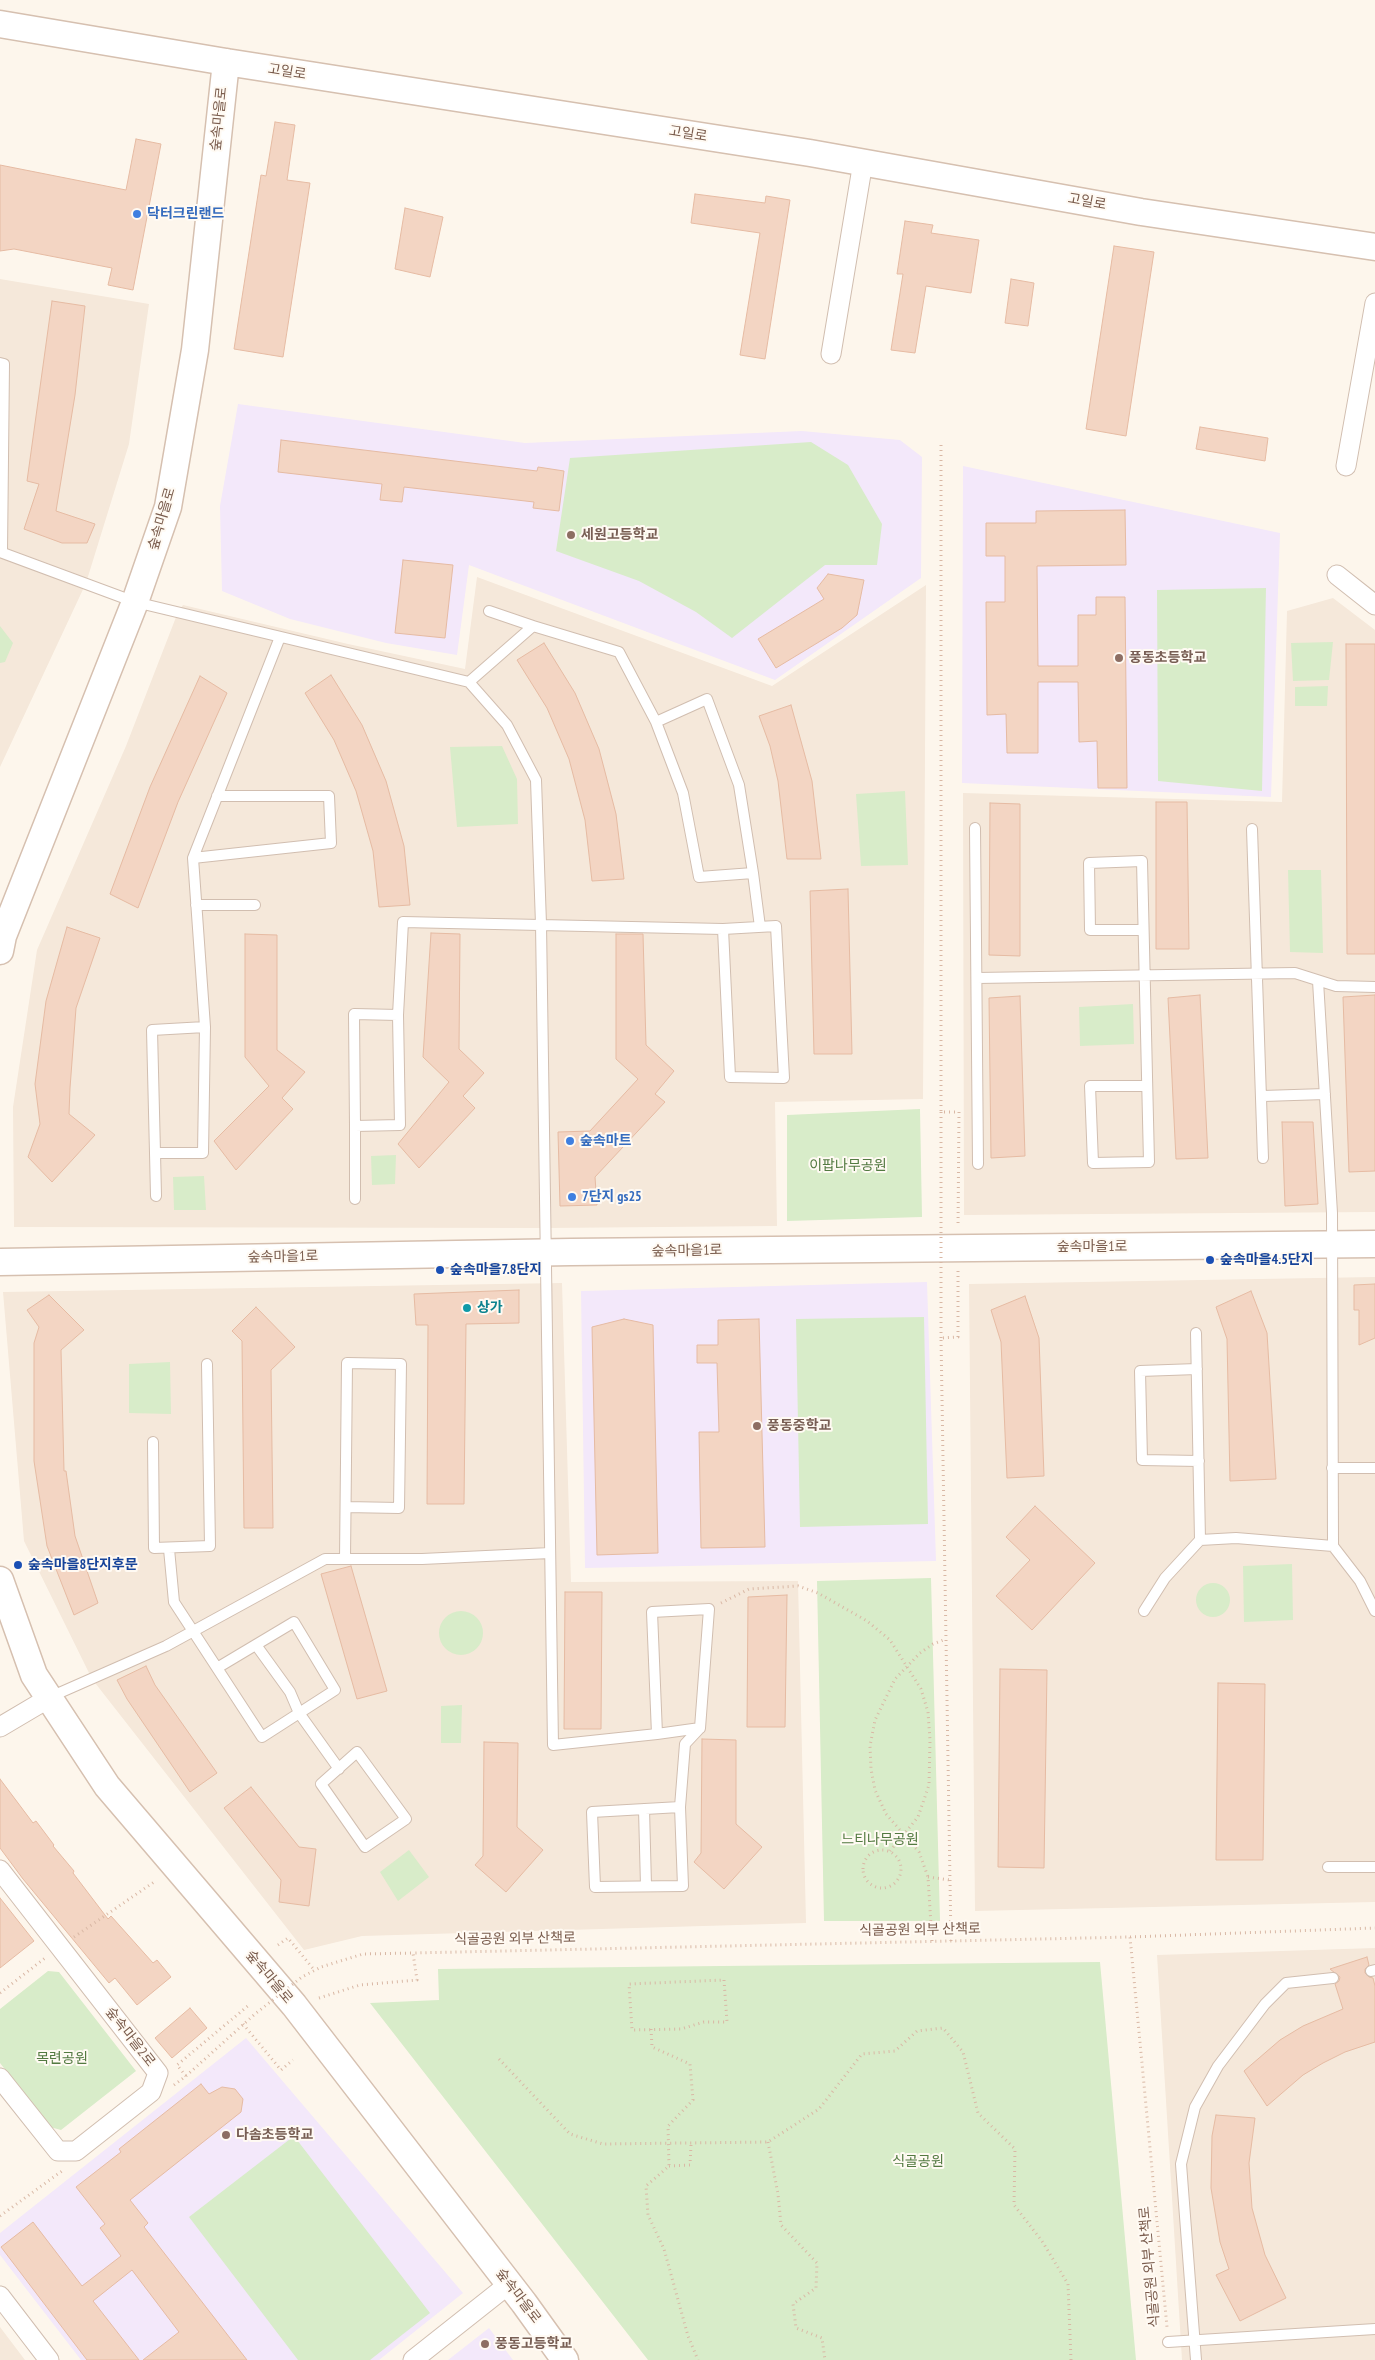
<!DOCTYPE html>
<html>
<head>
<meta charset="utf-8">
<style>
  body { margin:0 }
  canvas { display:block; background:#fdf6ec }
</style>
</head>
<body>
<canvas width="1375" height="2360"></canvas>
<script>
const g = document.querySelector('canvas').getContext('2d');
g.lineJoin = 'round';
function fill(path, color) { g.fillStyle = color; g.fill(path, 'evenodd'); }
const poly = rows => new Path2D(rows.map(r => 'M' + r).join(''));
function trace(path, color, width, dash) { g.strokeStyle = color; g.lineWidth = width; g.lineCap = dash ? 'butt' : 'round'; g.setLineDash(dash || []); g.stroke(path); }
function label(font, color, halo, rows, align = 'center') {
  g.font = font + ' "PT Sans Narrow","Noto Sans KR",sans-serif'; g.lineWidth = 4; g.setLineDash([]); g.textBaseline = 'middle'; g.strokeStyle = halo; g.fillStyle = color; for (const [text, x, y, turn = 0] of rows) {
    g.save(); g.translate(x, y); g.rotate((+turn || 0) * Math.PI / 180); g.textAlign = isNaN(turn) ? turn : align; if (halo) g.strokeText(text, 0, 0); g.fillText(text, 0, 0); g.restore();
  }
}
const residential = poly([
  [0,279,149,304,129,444,86,583,0,767],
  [477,577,772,686,926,585,923,1099,775,1102,777,1226,546,1228,14,1227,13,1107,37,950,126,746,178,612,183,605,348,644,465,669],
  [1333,598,1375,630,1375,1212,964,1215,963,793,1282,802,1287,611],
  [1375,1277,1375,1902,975,1911,969,1284],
  [562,1283,571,1582,798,1581,806,1923,362,1936,304,1950,92,1679,24,1541,3,1292],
  [1375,1948,1375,2360,1182,2360,1157,1955],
  [0,2327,25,2360,0,2360]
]);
const education = poly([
  [238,404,525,443,802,431,900,440,922,457,921,578,775,680,469,565,457,655,386,643,290,619,222,591,220,506],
  [963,466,1280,533,1271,797,962,783],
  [927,1282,936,1561,585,1568,581,1291],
  [246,2038,463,2293,379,2360,81,2360,0,2255,0,2233],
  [489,2328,513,2360,448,2360]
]);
const green = poly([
  [811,442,848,465,882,524,877,565,825,565,732,638,696,612,639,581,556,551,570,458],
  [1266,588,1262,791,1158,781,1157,590],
  [0,626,13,643,5,662,0,663],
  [1333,642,1329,680,1293,681,1291,643],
  [1328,686,1327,706,1295,706,1295,687],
  [502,746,517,779,518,824,457,827,450,747],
  [905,791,908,865,861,866,856,794],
  [1288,870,1321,870,1323,953,1290,952],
  [1133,1004,1134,1044,1080,1046,1079,1007],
  [920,1109,922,1217,787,1221,787,1115],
  [396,1155,395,1184,372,1185,371,1156],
  [204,1176,206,1210,174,1210,173,1177],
  [924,1317,928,1524,800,1527,796,1319],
  [170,1362,171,1414,129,1413,129,1364],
  [1292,1564,1293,1620,1244,1622,1243,1566],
  [931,1578,940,1921,824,1921,817,1581],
  '1196 1600a17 17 0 1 1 34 0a17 17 0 1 1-34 0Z',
  '439 1633a22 22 0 1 1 44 0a22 22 0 1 1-44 0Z',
  [462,1705,461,1743,441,1743,441,1706],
  [409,1850,429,1877,398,1901,380,1872],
  [1100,1962,1136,2360,648,2360,370,2003,439,2000,438,1969],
  [48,1971,59,1972,136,2071,61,2130,50,2127,0,2063,0,2009],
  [294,2136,430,2313,370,2360,298,2360,189,2217]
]);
const building = poly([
  [275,122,295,125,287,180,310,183,283,357,234,349,261,175,266,176,275,122],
  [136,139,161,144,133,290,108,285,112,268,14,249,0,251,0,165,126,190,136,139],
  [695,194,765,203,766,196,790,200,765,359,740,355,760,233,691,223,695,194],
  [405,208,443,217,430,277,395,269,405,208],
  [905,221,933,225,931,233,979,240,971,293,926,286,915,353,891,350,903,274,897,274,905,221],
  [1114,246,1154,252,1126,436,1086,429,1114,246],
  [1011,279,1034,283,1028,326,1005,323,1011,279],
  [52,301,85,306,75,395,56,511,95,524,87,543,62,543,24,529,39,484,27,481,52,301],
  [1200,427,1268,438,1265,461,1196,449,1200,427],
  [281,440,537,471,538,467,564,471,559,511,533,508,534,502,404,487,402,502,380,500,382,484,278,472,281,440],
  [1125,510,1126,565,1037,566,1038,666,1078,666,1078,615,1096,615,1096,597,1125,597,1127,788,1098,788,1097,741,1079,742,1078,682,1038,682,1038,753,1007,753,1006,714,987,715,986,602,1005,602,1005,556,986,556,986,523,1036,523,1036,511,1125,510],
  [403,560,453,565,445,638,395,633,403,560],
  [828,574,864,580,857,615,842,628,776,668,758,639,824,599,817,588,828,574],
  [544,643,575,693,599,749,616,814,624,879,592,881,585,820,569,759,547,708,517,660,544,643],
  [1346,644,1375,644,1375,954,1347,954,1346,644],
  [331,675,362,725,386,781,404,846,410,905,379,907,373,851,356,791,334,740,305,693,331,675],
  [200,676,227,693,178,802,138,908,110,894,150,787,200,676],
  [791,705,812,781,821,859,787,859,778,781,770,746,759,716,791,705],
  [1156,802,1187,802,1189,949,1156,949,1156,802],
  [990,803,1020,804,1020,956,989,955,990,803],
  [848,889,852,1054,814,1054,810,891,848,889],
  [67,927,100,938,76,1008,70,1088,69,1114,95,1135,52,1182,28,1157,40,1124,35,1084,46,1001,67,927],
  [431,933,460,934,459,1049,484,1073,463,1096,475,1108,419,1168,398,1144,449,1082,423,1057,431,933],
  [245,934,277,935,277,1050,305,1072,282,1098,293,1109,236,1170,214,1141,269,1086,245,1057,245,934],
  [616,934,643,934,646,1045,674,1071,655,1094,665,1102,595,1177,597,1205,560,1206,558,1132,590,1131,638,1079,616,1059,616,934],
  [1200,995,1208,1158,1176,1159,1168,998,1200,995],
  [1375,995,1375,1171,1349,1172,1343,997,1375,995],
  [1020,996,1025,1156,991,1158,989,998,1020,996],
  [1282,1122,1313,1122,1318,1204,1285,1206,1282,1122],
  [1375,1284,1375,1338,1359,1345,1359,1310,1354,1310,1354,1285,1375,1284],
  [519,1290,519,1323,466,1324,464,1504,427,1504,428,1325,416,1325,414,1294,519,1290],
  [1251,1291,1267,1333,1276,1479,1230,1481,1227,1339,1216,1307,1251,1291],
  [49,1295,84,1330,61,1350,64,1471,66,1471,75,1536,98,1603,74,1615,47,1546,34,1461,34,1343,39,1327,27,1310,49,1295],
  [1025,1296,1039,1338,1044,1476,1007,1478,1001,1342,991,1310,1025,1296],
  [256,1307,295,1347,271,1370,273,1528,244,1528,242,1341,232,1331,256,1307],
  [624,1319,653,1325,658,1553,597,1555,592,1327,624,1319],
  [759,1319,765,1547,701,1548,699,1432,719,1432,717,1363,697,1363,697,1345,718,1345,718,1320,759,1319],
  [1035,1506,1095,1563,1032,1630,996,1596,1030,1560,1006,1537,1035,1506],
  [351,1566,387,1691,357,1699,321,1574,351,1566],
  [565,1592,602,1592,601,1729,564,1729,565,1592],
  [787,1595,785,1727,747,1727,748,1597,787,1595],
  [146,1666,155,1685,217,1773,190,1792,127,1699,117,1680,146,1666],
  [1000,1669,1047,1670,1044,1868,998,1867,1000,1669],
  [1218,1683,1265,1684,1263,1860,1216,1860,1218,1683],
  [702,1739,736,1740,736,1824,762,1847,724,1889,694,1862,701,1853,702,1739],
  [484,1742,518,1743,517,1827,543,1850,506,1892,475,1865,483,1856,484,1742],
  [0,1779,33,1823,36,1821,54,1845,53,1846,74,1871,73,1873,108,1919,111,1916,153,1963,157,1960,171,1977,137,2005,115,1978,109,1983,23,1879,0,1848,0,1779],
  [251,1787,299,1847,316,1849,309,1906,279,1902,281,1880,224,1808,251,1787],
  [0,1898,34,1941,0,1968,0,1898],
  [1367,1957,1369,1965,1365,1969,1365,1973,1369,1977,1373,1978,1375,1986,1375,2042,1345,2052,1323,2063,1303,2075,1267,2106,1244,2071,1280,2040,1303,2026,1343,2009,1335,1984,1339,1981,1340,1977,1330,1969,1367,1957],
  [190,2008,207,2028,172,2058,155,2038,190,2008],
  [201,2084,209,2094,222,2087,235,2089,243,2099,241,2112,130,2200,148,2223,144,2227,247,2360,143,2360,179,2332,132,2270,93,2301,139,2360,87,2360,1,2247,33,2222,82,2286,121,2256,100,2228,105,2224,76,2187,121,2152,119,2149,201,2084],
  [1216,2115,1255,2118,1249,2163,1252,2208,1265,2255,1286,2298,1240,2321,1216,2275,1229,2269,1220,2242,1211,2188,1212,2136,1216,2115]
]);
const path = poly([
  [941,445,941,1112,959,1112,958,1227],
  [721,1603,749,1589,798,1586,818,1593,867,1621,890,1640,921,1689,928,1712,930,1740,929,1785,918,1817,890,1851],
  '863 1869a19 19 0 1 1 38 0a19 19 0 1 1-38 0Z',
  [928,1877,950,1880],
  [74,1937,154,1882],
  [1130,1937,1375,1928],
  [932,1941,928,1877,919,1852,886,1814,875,1790,871,1769,870,1746,875,1720,895,1679,920,1653,933,1644,946,1639],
  [951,1941,941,1338,958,1337,958,1271],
  [278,1945,288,1938,315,1971],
  [724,1980,727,2022,704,2022,681,2029,632,2030,629,1984,724,1980],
  [0,1993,45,1958],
  [319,1998,360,1985,417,1980,413,1953,1130,1937,1167,2327],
  [243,2024,281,2070,293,2060],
  [651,2029,652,2047,690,2064,693,2100,668,2126,669,2166,646,2186,648,2215,664,2249,688,2336,698,2360],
  [499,2059,570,2134,603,2144,768,2142,819,2109,862,2054,895,2051,917,2031,943,2028,963,2052,978,2113,1015,2149,1014,2205,1042,2241,1068,2284,1071,2360],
  [174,2085,186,2076,177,2065,249,2005],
  [768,2142,778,2194,781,2225,817,2263,816,2288,793,2304,796,2328,822,2338,825,2360],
  [669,2166,690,2165,691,2145],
  [0,2216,62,2171]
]);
const lane = poly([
  [0,363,4,364,2,552],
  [0,552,135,602,469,682,507,725,536,780,541,924,553,1745,657,1734,700,1728,709,1609,652,1612,657,1734],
  [489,611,533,626],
  [469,682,533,626,619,652,656,722],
  [975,828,978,1164],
  [1252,829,1263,1158],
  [193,858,331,843,329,796,217,796],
  [753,873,699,877,683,793,656,722,707,699,739,785,753,873,760,927],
  [196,905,255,905],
  [1143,930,1090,930,1089,863,1142,861,1149,1162,1093,1163,1090,1086,1147,1086],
  [977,978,1295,973,1336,986,1375,987],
  [1318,981,1332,1213,1333,1546],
  [398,1015,354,1014,355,1126,400,1125,398,1015,403,922,723,929,730,1077,784,1078,776,926,723,929],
  [205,1027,152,1030,155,1153,203,1153,205,1027,193,858,280,637],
  [1263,1096,1325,1094],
  [355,1126,355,1199],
  [155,1153,156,1196],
  [1196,1333,1200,1540],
  [1197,1369,1140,1371,1142,1460,1199,1461],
  [153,1442,154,1548,210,1546,207,1364],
  [1332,1468,1375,1468],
  [169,1549,174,1602,262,1737,335,1690,294,1622,217,1668],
  [345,1559,347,1363,401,1364,399,1508,346,1507],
  [1144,1611,1165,1578,1200,1540,1236,1538,1333,1546,1360,1581,1375,1611],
  [256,1645,290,1692,299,1713,339,1769],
  [50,1697,166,1646,325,1559,422,1559,550,1553],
  [357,1752,406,1819,365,1847,321,1784,357,1752],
  [680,1807,592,1812,595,1887,683,1886,680,1807,685,1744,700,1728],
  [644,1809,646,1886],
  [1328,1867,1375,1867],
  [1371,1971,1375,1970],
  [1168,2342,1375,2329],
  [1196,2360,1181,2164,1195,2107,1218,2066,1265,2004,1286,1983,1333,1978]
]);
const street = poly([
  [831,354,863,162],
  [1346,466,1375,303],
  [1337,575,1375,605],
  [0,1727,49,1698],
  [0,1870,158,2073,151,2092,76,2151,58,2151,0,2078],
  [0,2296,49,2360],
  [413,2360,509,2284]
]);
const secondary = poly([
  [0,24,226,62,810,153,1141,212,1375,247],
  [0,951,3,936,135,602,168,507,195,350,226,62],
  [0,1262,571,1252,1375,1244],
  [0,1580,34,1675,107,1786,294,2005,524,2303,565,2360]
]);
const pathBridge = poly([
  [941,1338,941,1112],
  [186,2076,255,2014,302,1977,321,1967,363,1954,413,1953]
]);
const markers = [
  [137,214,5,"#3f7fe0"],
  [571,535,5,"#8d6e63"],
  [1119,658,5,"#8d6e63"],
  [570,1141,5,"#3f7fe0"],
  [572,1197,5,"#3f7fe0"],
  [1210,1260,5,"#1a4fb4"],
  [440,1270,5,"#1a4fb4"],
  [467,1308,5,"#0f9aa8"],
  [757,1426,5,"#8d6e63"],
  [18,1565,5,"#1a4fb4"],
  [226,2135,5,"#8d6e63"],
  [485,2344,5,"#8d6e63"]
];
const streetNames = [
  ["고일로",287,72,9],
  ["숲속마을로",219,119,-84],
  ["고일로",688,134,9],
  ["고일로",1087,202,10],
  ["숲속마을로",162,519,-74],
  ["숲속마을1로",1092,1247],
  ["숲속마을1로",687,1251,-1],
  ["숲속마을1로",283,1257,-1],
  ["식골공원 외부 산책로",920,1930,-1],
  ["식골공원 외부 산책로",515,1939,-1],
  ["숲속마을로",269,1977,50],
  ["숲속마을2로",130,2037,52],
  ["식골공원 외부 산책로",1150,2267,-95],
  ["숲속마을로",518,2296,53]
];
const shopNames = [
  ["닥터크린랜드",147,214],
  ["숲속마트",580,1141],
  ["7단지 gs25",582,1197]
];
const educationNames = [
  ["세원고등학교",581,535],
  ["풍동초등학교",1129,658],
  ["풍동중학교",767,1426],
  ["다솜초등학교",236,2135],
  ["풍동고등학교",495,2344]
];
const parkNames = [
  ["이팝나무공원",848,1166],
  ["느티나무공원",880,1840],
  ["목련공원",62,2059],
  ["식골공원",918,2162]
];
const transitNames = [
  ["숲속마을4.5단지",1220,1260],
  ["숲속마을7.8단지",450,1270],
  ["숲속마을8단지후문",28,1565]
];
const cultureNames = [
  ["상가",477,1308]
];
fill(residential, '#f5e8da');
fill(education, '#f3e8fa');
fill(green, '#d8ecc9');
fill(building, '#f3d5c3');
trace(building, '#e6bba3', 1);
trace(lane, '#d1beb0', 12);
trace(street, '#d1beb0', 21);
trace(secondary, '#d6c0b0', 29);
trace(path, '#d9b8a5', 3, [1, 4]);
trace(lane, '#fff', 10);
trace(street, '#fff', 19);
trace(secondary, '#fff', 26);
trace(pathBridge, '#d9b8a5', 3, [1, 4]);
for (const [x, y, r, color] of markers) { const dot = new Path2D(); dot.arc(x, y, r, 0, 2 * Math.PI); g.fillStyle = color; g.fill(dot); trace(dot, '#fffaf3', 2); }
label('14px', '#7a5c4d', '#fffaf3', streetNames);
label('bold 14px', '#366cbe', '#fffaf3', shopNames, 'left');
label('bold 14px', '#785e54', '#fffaf3', educationNames, 'left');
label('14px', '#537a41', '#fffaf3', parkNames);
label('bold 14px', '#164399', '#fffaf3', transitNames, 'left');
label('bold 14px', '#0d838f', '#fffaf3', cultureNames, 'left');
</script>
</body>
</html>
